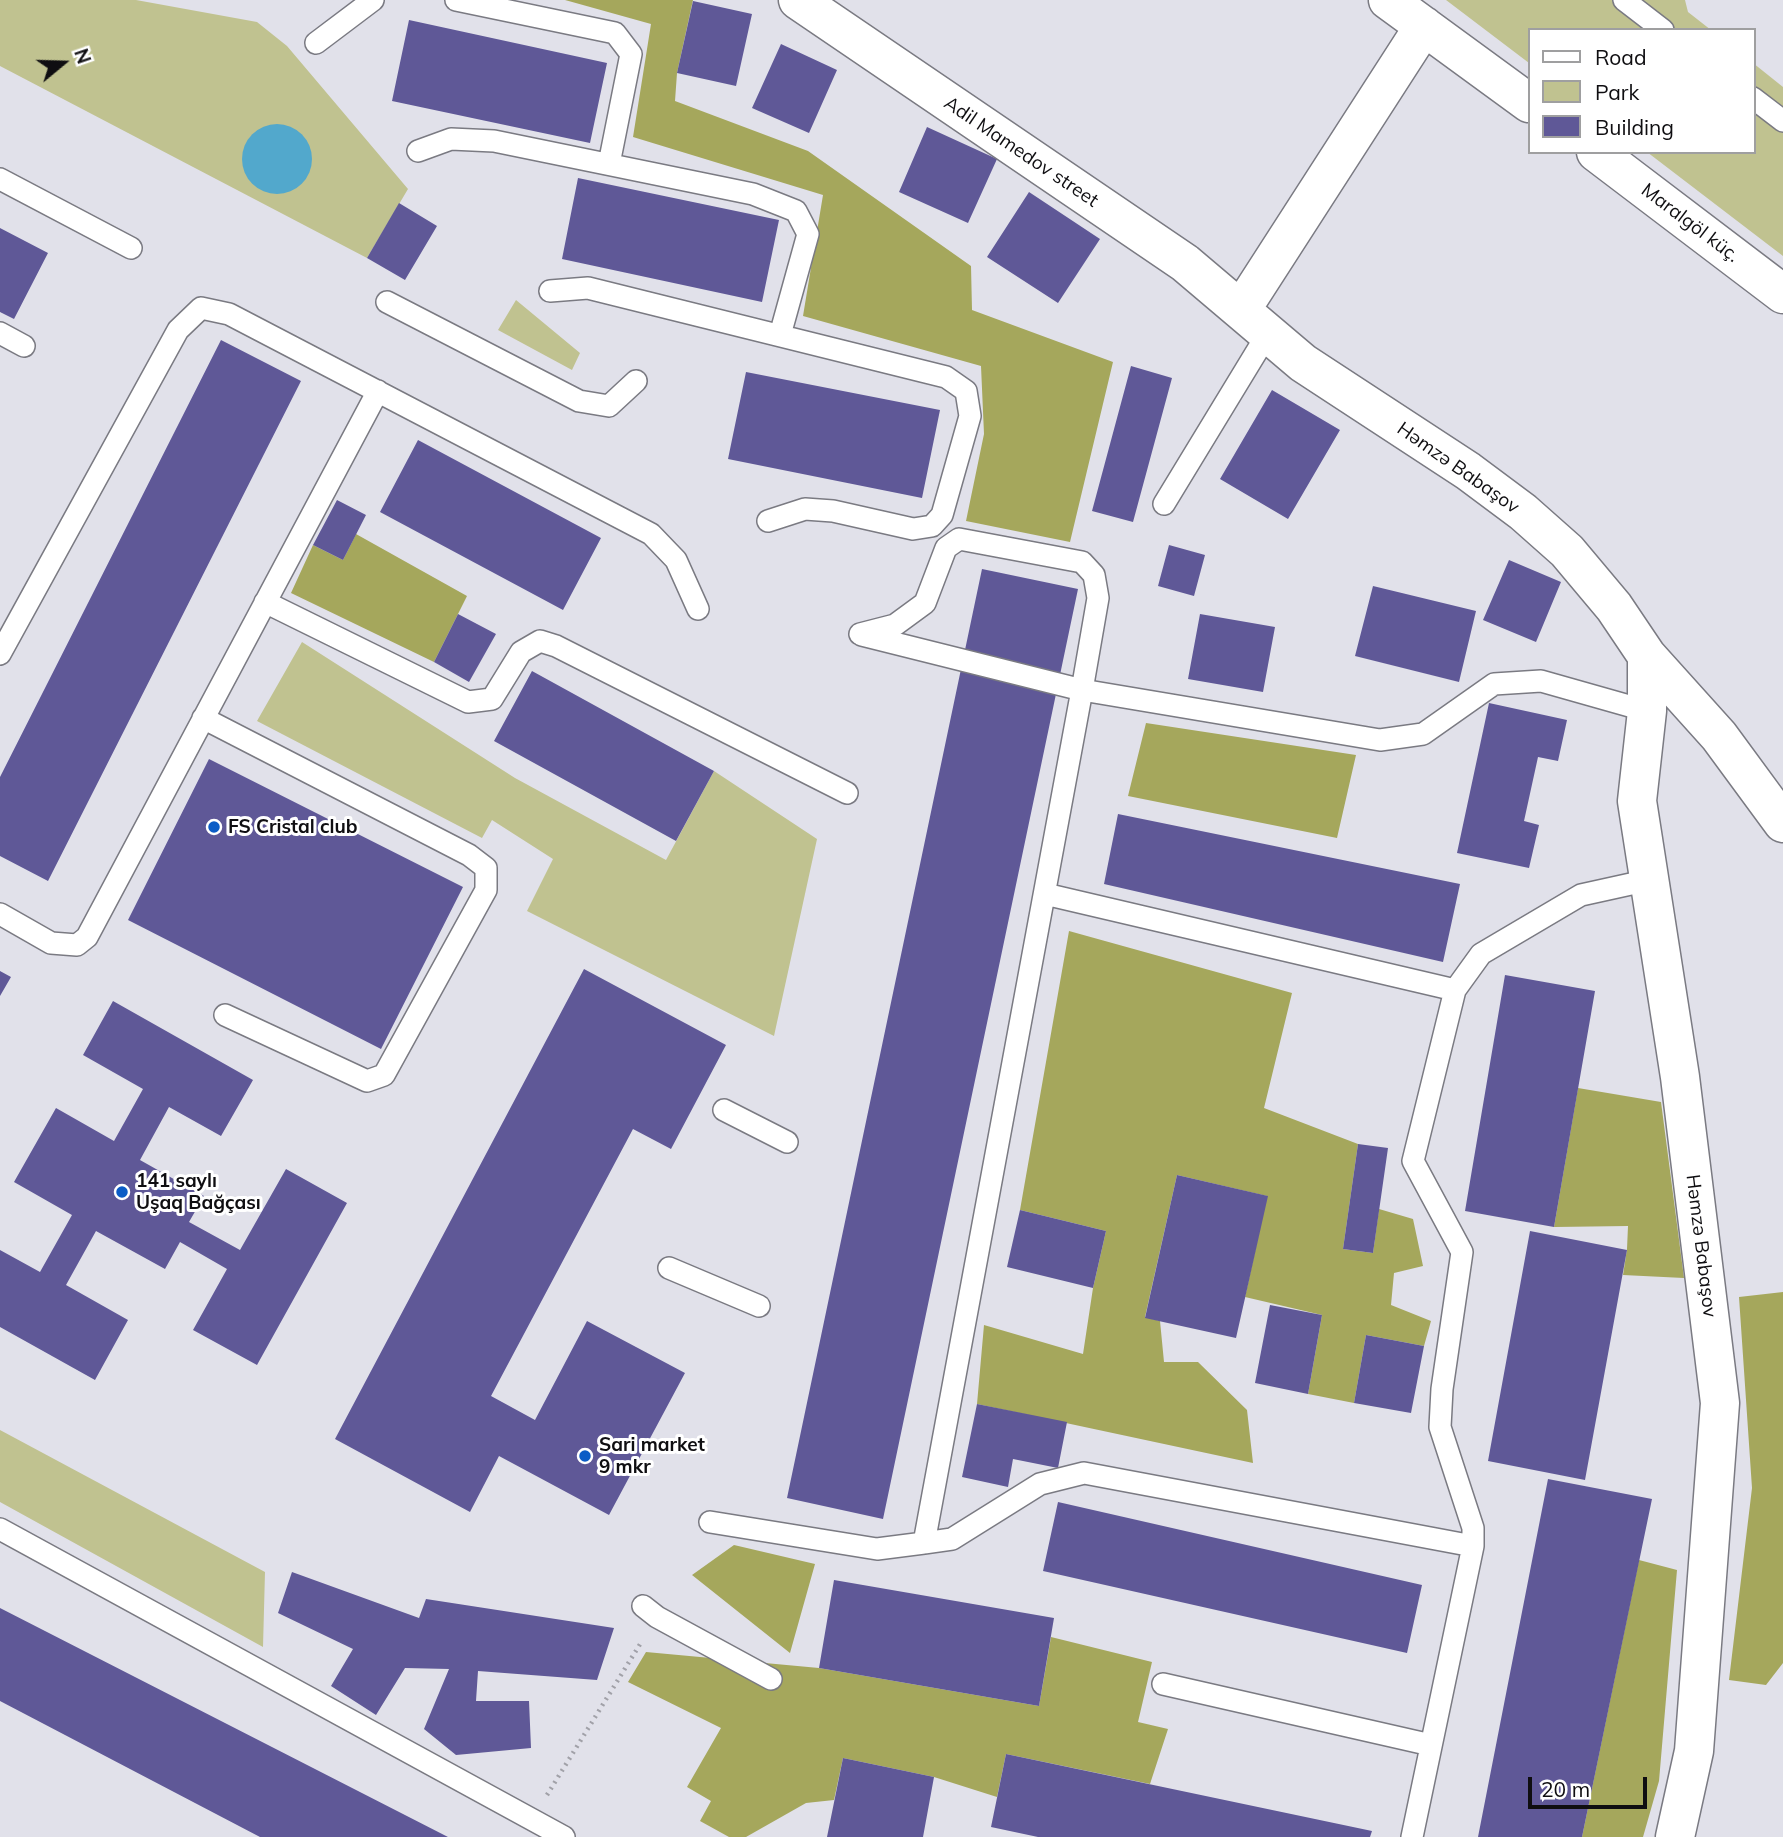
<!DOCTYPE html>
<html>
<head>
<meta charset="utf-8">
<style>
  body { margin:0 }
  #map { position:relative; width:1783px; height:1837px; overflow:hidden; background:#e1e1ea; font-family:Mulish,sans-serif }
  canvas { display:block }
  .legend { position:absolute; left:1528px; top:28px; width:228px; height:126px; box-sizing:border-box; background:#fff; border:2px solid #9f9fa0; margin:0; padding:9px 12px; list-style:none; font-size:21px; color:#0f0e11 }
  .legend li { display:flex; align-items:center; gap:14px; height:35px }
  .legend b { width:35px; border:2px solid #9f9fa0 }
  .north { position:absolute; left:28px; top:28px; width:70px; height:70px; -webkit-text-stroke:5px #fff; paint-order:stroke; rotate:71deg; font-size:19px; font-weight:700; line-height:28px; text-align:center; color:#0f0e11 }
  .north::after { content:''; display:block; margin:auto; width:24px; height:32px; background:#0f0e11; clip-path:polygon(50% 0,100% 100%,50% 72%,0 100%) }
  .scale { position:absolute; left:1528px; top:1777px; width:119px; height:32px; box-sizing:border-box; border:4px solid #0f0e11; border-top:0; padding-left:9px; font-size:21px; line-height:24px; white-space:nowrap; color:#0f0e11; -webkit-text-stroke:5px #fff; paint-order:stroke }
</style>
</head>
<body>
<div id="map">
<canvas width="1783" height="1837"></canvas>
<ul class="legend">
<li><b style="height:9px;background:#fff"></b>Road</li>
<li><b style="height:19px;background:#c0c290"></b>Park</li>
<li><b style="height:19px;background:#5f5897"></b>Building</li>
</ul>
<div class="north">N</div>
<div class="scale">20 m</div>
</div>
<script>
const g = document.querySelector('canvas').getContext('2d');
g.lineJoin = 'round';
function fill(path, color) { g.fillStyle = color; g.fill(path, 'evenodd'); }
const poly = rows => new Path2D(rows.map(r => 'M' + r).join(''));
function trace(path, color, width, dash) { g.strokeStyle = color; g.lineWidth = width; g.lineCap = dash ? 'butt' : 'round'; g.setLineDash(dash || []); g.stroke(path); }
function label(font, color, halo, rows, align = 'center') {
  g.font = font + ' Mulish,sans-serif'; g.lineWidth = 6; g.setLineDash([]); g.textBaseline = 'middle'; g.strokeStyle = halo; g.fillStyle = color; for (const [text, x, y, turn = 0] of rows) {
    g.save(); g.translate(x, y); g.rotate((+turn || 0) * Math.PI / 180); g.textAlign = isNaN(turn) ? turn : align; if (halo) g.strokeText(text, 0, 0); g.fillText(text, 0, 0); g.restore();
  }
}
const green = poly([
  [0,0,136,0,257,22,287,46,408,189,367,258,0,66],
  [1446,0,1685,0,1688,12,1711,30,1529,30,1529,63],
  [1753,63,1783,87,1783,256,1647,152,1753,152],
  [516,300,580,353,572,370,498,330],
  [302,642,515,778,666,860,714,771,817,839,774,1036,527,911,553,859,492,820,482,838,257,721],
  [0,1430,265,1572,263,1647,0,1502]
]);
const forest = poly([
  [565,0,693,0,677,73,675,101,808,151,971,266,972,310,1113,362,1070,542,966,521,984,434,981,366,803,316,823,195,633,137,651,24],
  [356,534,467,596,434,662,291,593,313,545,343,560],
  [1146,723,1356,755,1337,838,1128,796],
  [1069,931,1292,993,1264,1108,1358,1144,1343,1249,1373,1253,1379,1209,1413,1219,1423,1266,1394,1273,1391,1305,1431,1321,1424,1346,1366,1335,1354,1403,1308,1394,1322,1315,1245,1297,1267,1196,1177,1175,1145,1317,1160,1321,1164,1362,1198,1362,1247,1410,1253,1463,977,1404,984,1325,1083,1354,1093,1288,1106,1231,1020,1210],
  [1578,1088,1661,1102,1684,1278,1623,1275,1627,1249,1628,1226,1554,1227],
  [1783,1292,1783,1663,1766,1685,1729,1680,1752,1488,1739,1297],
  [734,1545,815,1564,790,1653,692,1575],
  [1639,1560,1677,1570,1659,1781,1643,1837,1582,1837],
  [1051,1637,1152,1662,1138,1722,1168,1729,1150,1784,1006,1754,997,1797,934,1777,843,1758,834,1800,806,1803,746,1837,729,1837,700,1821,711,1801,687,1787,721,1728,628,1682,646,1652,819,1668,1039,1706]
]);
const water = poly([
  '242 159a35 35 0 1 1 70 0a35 35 0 1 1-70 0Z'
]);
const building = poly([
  [693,1,752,14,736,86,677,73],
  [409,20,607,63,590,143,392,101],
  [781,44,837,70,809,133,752,108],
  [927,127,997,159,968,223,899,192],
  [578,178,779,220,762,302,562,259],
  [1029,192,1100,239,1058,303,987,257],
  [399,203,437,226,405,280,367,258],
  [0,228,48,253,14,319,0,312],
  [221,340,301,381,48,881,0,856,0,777],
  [1131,366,1172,378,1133,522,1092,511],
  [746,372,940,410,922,498,728,459],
  [1272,390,1340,430,1288,519,1220,479],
  [418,440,601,538,563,610,380,512],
  [337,500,366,515,343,560,313,545],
  [1169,545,1205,555,1194,596,1158,586],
  [1509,560,1561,582,1536,642,1483,620],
  [982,569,1078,589,883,1519,787,1498],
  [1373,586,1476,611,1459,682,1355,656],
  [458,614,496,634,469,682,434,662],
  [1200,614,1275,627,1263,692,1188,679],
  [532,671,714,771,676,841,494,741],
  [1489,703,1567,720,1558,761,1538,757,1524,821,1539,825,1529,868,1457,853],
  [209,759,463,887,381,1049,128,920],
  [1118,814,1460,884,1443,962,1104,884],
  [584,969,726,1045,671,1149,633,1129,491,1396,535,1420,587,1321,685,1373,609,1515,499,1456,470,1512,335,1439],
  [0,971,11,977,0,996],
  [1505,975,1595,991,1554,1227,1465,1211],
  [113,1001,253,1080,221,1136,169,1107,140,1160,204,1196,189,1222,240,1250,286,1169,347,1203,257,1365,193,1330,227,1269,180,1242,165,1269,96,1231,66,1285,128,1320,95,1380,0,1327,0,1250,40,1272,72,1215,14,1182,56,1108,114,1141,143,1089,83,1055],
  [1358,1144,1388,1148,1373,1253,1343,1249],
  [1177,1175,1268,1196,1236,1338,1145,1318],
  [1020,1210,1106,1231,1093,1288,1007,1267],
  [1530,1231,1627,1250,1585,1480,1488,1461],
  [1270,1305,1322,1315,1308,1394,1255,1383],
  [1366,1335,1424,1346,1411,1413,1354,1403],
  [977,1404,1067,1422,1058,1468,1013,1459,1008,1487,962,1477],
  [1548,1479,1652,1499,1582,1837,1478,1837],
  [1058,1502,1422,1585,1407,1653,1043,1571],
  [292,1572,419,1618,426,1599,614,1628,597,1680,478,1671,476,1701,529,1701,531,1748,456,1755,424,1729,449,1669,405,1668,376,1715,331,1686,353,1649,278,1613],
  [834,1580,1054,1618,1039,1706,819,1668],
  [0,1608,448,1837,260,1837,0,1701],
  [1006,1754,1372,1831,1370,1837,1038,1837,991,1827],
  [843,1758,934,1777,923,1837,827,1837]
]);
const path = poly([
  [547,1795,642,1641]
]);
const lane = poly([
  [456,0,615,33,631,54,609,164],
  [1624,0,1663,30],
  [316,43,373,0],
  [1753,98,1783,121],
  [418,151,451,139,494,141,753,194,796,211,808,234,780,335],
  [0,179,131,248],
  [550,291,588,288,946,377,966,391,970,416,942,515,932,526,913,529,833,511,805,509,768,521],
  [387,302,579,401,609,406,636,381],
  [0,333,24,346],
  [1164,504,1268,333],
  [265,602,468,702,492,699,521,652,540,641,556,646,847,793],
  [860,634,895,625,925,603,946,548,959,539,1082,562,1094,575,1098,598,1082,690,924,1543],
  [862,635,1082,690,1380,740,1423,734,1494,684,1541,681,1647,711],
  [0,654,178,330,201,308,229,314,651,534,676,560,698,609],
  [203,718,469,855,486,868,486,890,384,1075,367,1081,225,1015],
  [1045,894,1455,990],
  [0,914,51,943,77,945,87,937,378,391],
  [724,1110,787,1142],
  [669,1268,759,1306],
  [710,1522,877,1549,924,1543,952,1539,1040,1484,1084,1473,1473,1546],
  [0,1529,564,1837],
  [643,1606,657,1617,771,1679],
  [1163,1684,1431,1745],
  [1412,1837,1473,1546,1473,1528,1440,1427,1442,1389,1462,1252,1413,1161,1455,990,1481,954,1581,895,1649,880]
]);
const street = poly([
  [798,0,1185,263,1303,363,1468,471,1523,512,1567,551,1614,607,1647,656,1647,711,1637,801,1680,1077,1720,1403,1694,1751,1675,1837],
  [1388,0,1529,103],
  [1596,152,1783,294],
  [1241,310,1424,26],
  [1647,656,1719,736,1783,823]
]);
const markers = [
  [214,827,7,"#0b5cc6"],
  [122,1192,7,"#0b5cc6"],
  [585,1456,7,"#0b5cc6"]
];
const streetNames = [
  ["Adil Mamedov street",1021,152,34],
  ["Maralgöl küç.",1690,223,37],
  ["Həmzə Babaşov",1458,468,35],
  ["Həmzə Babaşov",1701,1246,83]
];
const poiNames = [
  ["FS Cristal club",228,827],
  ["141 saylı",136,1181],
  ["Uşaq Bağçası",136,1203],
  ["Sari market",599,1445],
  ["9 mkr",599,1467]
];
fill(green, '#c0c290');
fill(forest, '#a5a75c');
fill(water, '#52a8cc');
fill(building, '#5f5897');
trace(lane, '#7a7a82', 24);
trace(street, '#7a7a82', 41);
trace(path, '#a1a1a8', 4.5, [2, 5]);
trace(lane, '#fff', 21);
trace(street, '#fff', 38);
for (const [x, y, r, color] of markers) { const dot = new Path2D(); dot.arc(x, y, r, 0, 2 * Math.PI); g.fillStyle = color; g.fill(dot); trace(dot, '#fff', 2.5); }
label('19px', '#0f0e11', '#fff', streetNames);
label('bold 19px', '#0f0e11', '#fff', poiNames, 'left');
</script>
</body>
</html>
